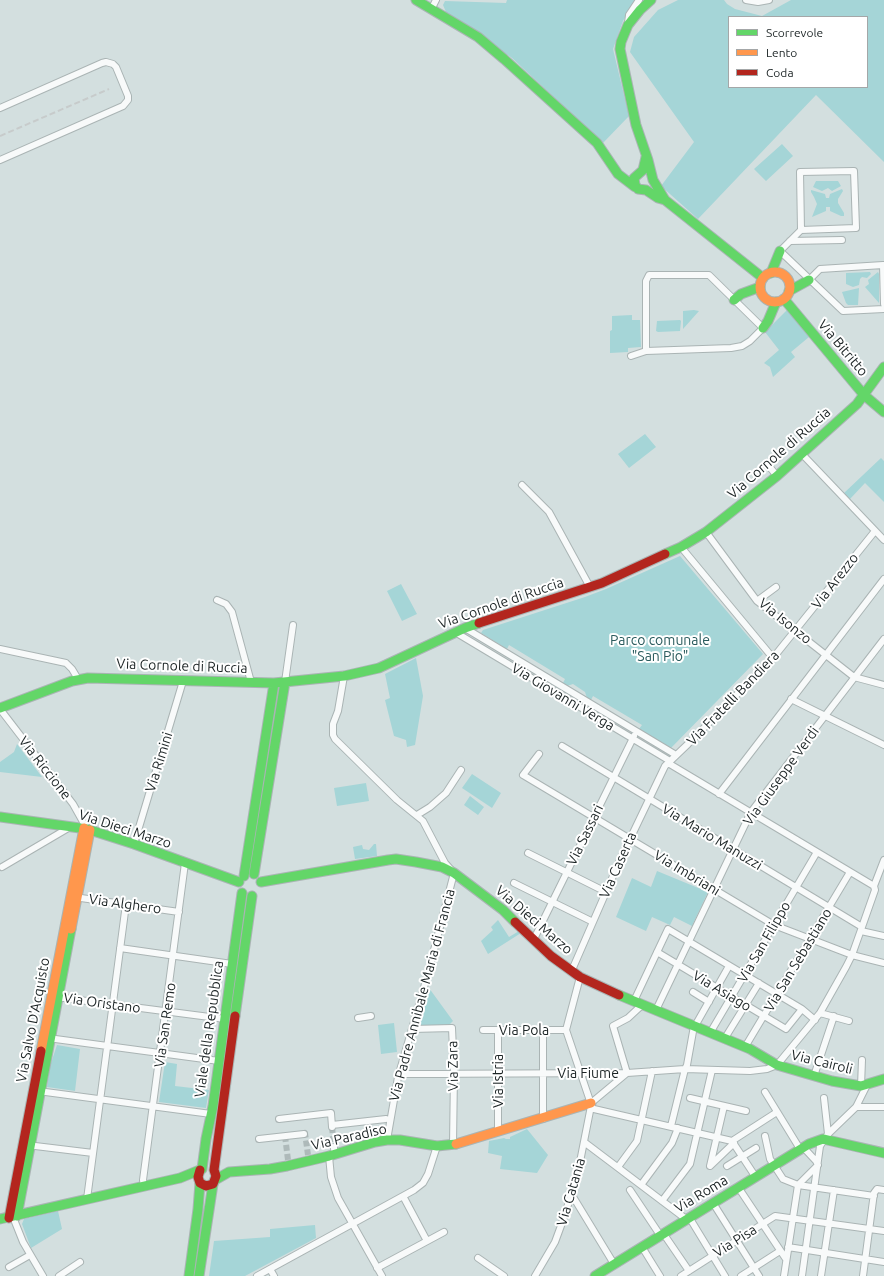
<!DOCTYPE html>
<html>
<head>
<meta charset="utf-8">
<style>
  body { margin:0 }
  #map { position:relative; width:884px; height:1276px; overflow:hidden; background:#d3dfdf; font-family:Ubuntu,sans-serif }
  canvas { display:block }
  .legend { position:absolute; left:728px; top:16px; width:140px; height:72px; box-sizing:border-box; background:#fff; border:1px solid #a4a7a8; margin:0; padding:5px 7px; list-style:none; font-size:12px; color:#1c2425 }
  .legend li { display:flex; align-items:center; gap:8px; height:20px }
  .legend b { width:20px; border:1px solid #a4a7a8 }
</style>
</head>
<body>
<div id="map">
<canvas width="884" height="1276"></canvas>
<ul class="legend">
<li><b style="height:5px;background:#63d668"></b>Scorrevole</li>
<li><b style="height:5px;background:#ff974d"></b>Lento</li>
<li><b style="height:5px;background:#b3261e"></b>Coda</li>
</ul>
</div>
<script>
const g = document.querySelector('canvas').getContext('2d');
g.lineJoin = 'round';
function fill(path, color) { g.fillStyle = color; g.fill(path, 'evenodd'); }
const poly = rows => new Path2D(rows.map(r => 'M' + r).join(''));
function trace(path, color, width, dash) { g.strokeStyle = color; g.lineWidth = width; g.lineCap = dash ? 'butt' : 'round'; g.setLineDash(dash || []); g.stroke(path); }
function label(font, color, halo, rows, align = 'center') {
  g.font = font + ' Ubuntu,sans-serif'; g.lineWidth = 4; g.setLineDash([]); g.textBaseline = 'middle'; g.strokeStyle = halo; g.fillStyle = color; for (const [text, x, y, turn = 0] of rows) {
    g.save(); g.translate(x, y); g.rotate((+turn || 0) * Math.PI / 180); g.textAlign = isNaN(turn) ? turn : align; if (halo) g.strokeText(text, 0, 0); g.fillText(text, 0, 0); g.restore();
  }
}
const green = poly([
  [507,0,635,0,623,21,613,49,629,116,603,143,512,58,446,12,443,5,445,1,506,3],
  [678,0,724,0,727,4,735,9,762,16,791,0,884,0,884,162,816,95,698,219,661,186,694,142,630,52,634,37,658,10],
  [729,17,867,17,867,87,729,87],
  [782,144,793,156,766,181,754,169],
  [816,181,838,181,841,186,832,191,828,188,822,191,813,187],
  [842,189,843,191,838,199,838,203,844,213,844,216,841,216,830,211,830,207,826,207,826,211,812,217,817,204,814,197,811,192,811,190,825,194,826,198,829,198,830,194],
  [870,272,871,274,867,278,862,277,860,279,859,285,853,287,846,284,846,273],
  [878,272,879,274,879,303,865,287,869,284,868,280],
  [859,288,858,305,848,305,846,303,842,292],
  [694,310,699,311,683,329,683,311],
  [787,310,809,337,791,352,795,357,773,377,770,367,764,363,779,350,765,332],
  [632,315,632,320,640,320,641,347,628,348,628,352,610,353,610,331,612,330,612,316],
  [680,320,681,321,680,331,658,332,656,331,657,321],
  [645,434,656,447,629,468,618,454],
  [881,458,884,461,884,502,865,483,850,499,844,493],
  [680,556,763,654,671,748,639,729,642,725,593,696,591,700,587,698,585,692,573,684,567,686,563,683,565,679,509,645,507,649,481,633,483,630,585,597,606,589],
  [401,584,417,614,402,621,387,591],
  [416,658,423,696,415,745,407,747,406,740,394,736,385,700,390,698,385,674],
  [17,744,42,777,0,772,0,762,14,752],
  [472,774,501,793,492,808,462,788],
  [366,783,369,801,337,806,334,788],
  [470,796,484,807,478,815,464,805],
  [374,844,376,844,377,856,355,859,353,847,362,845,363,849,369,850],
  [657,871,708,892,692,926,674,917,670,925,652,917,646,931,616,917,632,878,651,887],
  [498,920,509,937,519,931,521,933,488,954,481,941,493,930,491,927],
  [429,988,453,1021,449,1025,421,1025,419,1023],
  [394,1023,397,1052,381,1054,378,1025],
  [57,1045,80,1049,75,1091,47,1087,50,1066],
  [165,1062,177,1064,175,1086,209,1090,206,1108,159,1102],
  [527,1129,548,1155,537,1173,500,1169,502,1156,488,1153,489,1141,504,1138,506,1139,510,1139,510,1137],
  [58,1211,62,1229,31,1248,22,1224,24,1219],
  [315,1225,316,1238,245,1276,209,1276,214,1241,270,1237,270,1229]
]);
const streetTunnel = poly([
  [332,1127,334,1147],
  [304,1134,305,1133,308,1155],
  [285,1136,288,1160]
]);
const street = poly([
  [746,0,758,2,769,0],
  [432,8,436,0],
  [628,23,629,15,639,0],
  [0,108,102,63,106,62,113,64,116,67,128,96,128,100,123,106,0,160],
  [801,230,800,172,854,171,856,228,801,230,780,251,843,311,884,309],
  [790,241,842,240],
  [809,280,820,269,883,265,884,304],
  [631,356,646,351,731,348,742,346,750,341,763,328,709,275,649,275,646,281,646,351],
  [802,454,884,540],
  [768,465,777,476],
  [522,485,549,512,590,587],
  [706,532,757,601,854,677,884,685],
  [681,547,773,658],
  [217,600,226,604,232,612,251,682],
  [757,601,776,587],
  [465,628,676,755],
  [455,632,670,761],
  [0,649,66,663,72,669,78,679],
  [344,676,338,711,333,724,333,735,335,739,397,800,423,821,445,863,454,873,427,977,398,1077,387,1140],
  [285,682,293,625],
  [791,699,884,745],
  [0,709,73,804,87,829],
  [562,746,862,927],
  [539,754,523,775,774,925,852,955,884,963],
  [668,763,874,886],
  [719,794,884,579],
  [417,815,430,807,446,793,461,770],
  [134,844,183,681],
  [528,853,606,892],
  [2,867,70,827],
  [514,883,593,922],
  [74,897,179,912],
  [861,931,884,936],
  [534,939,634,736],
  [120,948,232,964],
  [657,952,786,1029,802,1009],
  [572,970,620,860,665,766,688,744,773,658,875,531],
  [693,992,709,1002],
  [56,997,225,1019],
  [634,1001,668,929,802,1009,815,1020],
  [656,1010,751,812,884,639],
  [820,1013,849,1021],
  [358,1018,371,1016],
  [695,1026,729,966],
  [412,1029,452,1028,454,1073,453,1145],
  [483,1030,566,1030],
  [498,1030,498,1132],
  [543,1030,543,1119],
  [710,1033,817,852],
  [48,1038,219,1061],
  [725,1038,759,983],
  [745,1047,850,872],
  [627,1073,613,1026,628,1018,642,1005],
  [399,1074,627,1073,685,1069,750,1071,767,1069,777,1065,820,1013,846,967,852,955,862,927,875,890,874,886,884,860],
  [814,1076,834,1016],
  [861,1086,862,1060],
  [38,1091,211,1114],
  [765,1092,800,1149],
  [690,1098,746,1111],
  [824,1098,828,1134],
  [591,1103,627,1073],
  [591,1106,594,1109,732,1141,755,1176],
  [724,1106,710,1166,734,1143],
  [856,1107,884,1107],
  [279,1119,331,1113,332,1127],
  [332,1125,386,1119],
  [671,1126,685,1069,687,1065,694,1026],
  [765,1136,770,1159,783,1179,798,1185,874,1196],
  [259,1139,304,1134],
  [732,1141,777,1112],
  [584,1142,686,1219],
  [27,1145,93,1153],
  [334,1147,334,1149],
  [329,1156,331,1177,338,1198,382,1276],
  [727,1166,756,1148],
  [618,1167,637,1141,652,1071],
  [641,1185,672,1143,678,1128],
  [798,1185,818,1165,816,1161,803,1147],
  [144,1186,143,1180,185,863],
  [738,1187,786,1259],
  [630,1190,660,1235],
  [572,1195,614,1264],
  [403,1196,427,1241],
  [87,1199,126,904],
  [662,1201,690,1164,712,1070],
  [713,1203,759,1276],
  [13,1217,23,1242,43,1276],
  [689,1217,725,1276],
  [663,1233,689,1271],
  [642,1247,660,1276],
  [788,1247,884,1262],
  [478,1258,504,1276],
  [9,1267,30,1255],
  [377,1268,444,1232],
  [270,1269,274,1276],
  [59,1276,80,1262],
  [257,1276,414,1190,423,1183,428,1174,437,1146],
  [535,1276,555,1242,562,1223,577,1177,591,1106,589,1098,566,1030,580,977],
  [681,1276,775,1216,884,1231],
  [741,1276,780,1251],
  [784,1276,798,1185],
  [802,1276,820,1146,828,1134,856,1107,867,1085],
  [821,1276,834,1190],
  [863,1276,874,1193,877,1189,884,1190]
]);
const fast = poly([
  [416,0,478,37,504,59,597,143,618,174,635,187],
  [651,0,640,10,628,25,621,42,620,49,636,125,648,160,653,180,665,200],
  [646,157,643,170,634,178,635,185,638,189,646,190,658,198,665,200,763,278],
  [771,273,780,251],
  [789,291,809,280],
  [784,299,864,395,884,412],
  [734,300,741,294,760,287],
  [763,328,768,321,776,302],
  [665,554,681,547,706,532,777,476,857,404,884,367],
  [0,708,72,681,88,678,274,683,344,676,379,668,465,628,479,623],
  [0,817,87,829,134,844,239,882],
  [254,874,285,682],
  [244,876,274,683],
  [261,882,388,860,396,859,416,862,442,867,454,873,503,910,515,922],
  [619,995,750,1049,777,1065,832,1081,861,1086,884,1079],
  [235,1016,252,896],
  [202,1169,206,1139,213,1106,242,893],
  [215,1180,229,1172,270,1169,287,1166,329,1156,375,1142,387,1140,400,1140,437,1146,456,1144],
  [17,1216,71,929],
  [0,1219,180,1178,202,1169],
  [189,1276,198,1209,200,1183],
  [199,1276,213,1184],
  [595,1276,809,1144,823,1139,884,1153]
]);
const slow = poly([
  '760 287a15 15 0 1 1 30 0a15 15 0 1 1-30 0Z',
  [71,929,90,830],
  [41,1051,84,828],
  [456,1144,591,1103]
]);
const jam = poly([
  [479,623,602,583,665,554],
  [515,922,551,956,580,977,619,995],
  [200,1170,198,1177,200,1183,206,1186,213,1184,216,1176,214,1170,235,1016],
  [9,1218,41,1051]
]);
const rail = poly([
  [0,136,109,89]
]);
const streetNames = [
  ["Via Bitritto",843,348,50],
  ["Via Cornole di Ruccia",779,453,-41],
  ["Via Arezzo",835,581,-52],
  ["Via Cornole di Ruccia",501,603,-19],
  ["Via Isonzo",785,621,39],
  ["Via Cornole di Ruccia",182,666,2],
  ["Via Giovanni Verga",563,697,31],
  ["Via Fratelli Bandiera",733,698,-46],
  ["Via Rimini",159,762,-73],
  ["Via Riccione",45,768,52],
  ["Via Giuseppe Verdi",781,776,-54],
  ["Via Dieci Marzo",125,829,18],
  ["Via Sassari",585,835,-64],
  ["Via Mario Manuzzi",712,837,31],
  ["Via Caserta",618,865,-66],
  ["Via Imbriani",687,873,31],
  ["Via Alghero",125,904,8],
  ["Via Dieci Marzo",534,920,41],
  ["Via San Filippo",764,942,-60],
  ["Via San Sebastiano",798,960,-59],
  ["Via Asiago",722,991,31],
  ["Via Padre Annibale Maria di Francia",422,995,-75],
  ["Via Oristano",102,1003,8],
  ["Via Salvo D'Acquisto",33,1020,-79],
  ["Via San Remo",165,1025,-82],
  ["Viale della Repubblica",209,1029,-82],
  ["Via Pola",524,1030],
  ["Via Cairoli",822,1062,14],
  ["Via Zara",453,1066,-91],
  ["Via Fiume",588,1073],
  ["Via Istria",498,1081,-90],
  ["Via Paradiso",349,1137,-13],
  ["Via Catania",571,1192,-74],
  ["Via Roma",701,1194,-31],
  ["Via Pisa",735,1241,-32]
];
const parkNames = [
  ["Parco comunale",660,640],
  ["\"San Pio\"",660,656]
];
fill(green, '#a5d5d7');
trace(streetTunnel, '#aebaba', 6, [6, 3]);
trace(street, '#aab4b4', 8);
trace(fast, '#aab4b4', 11);
trace(slow, '#aab4b4', 11);
trace(jam, '#aab4b4', 11);
trace(street, '#f8fafa', 6);
trace(fast, '#63d668', 9);
trace(slow, '#ff974d', 9);
trace(jam, '#b3261e', 9);
trace(rail, '#c7cbcb', 2, [6, 3]);
label('14px', '#1c2425', '#fff', streetNames);
label('14px', '#2a5b5d', '#fff', parkNames);
</script>
</body>
</html>
